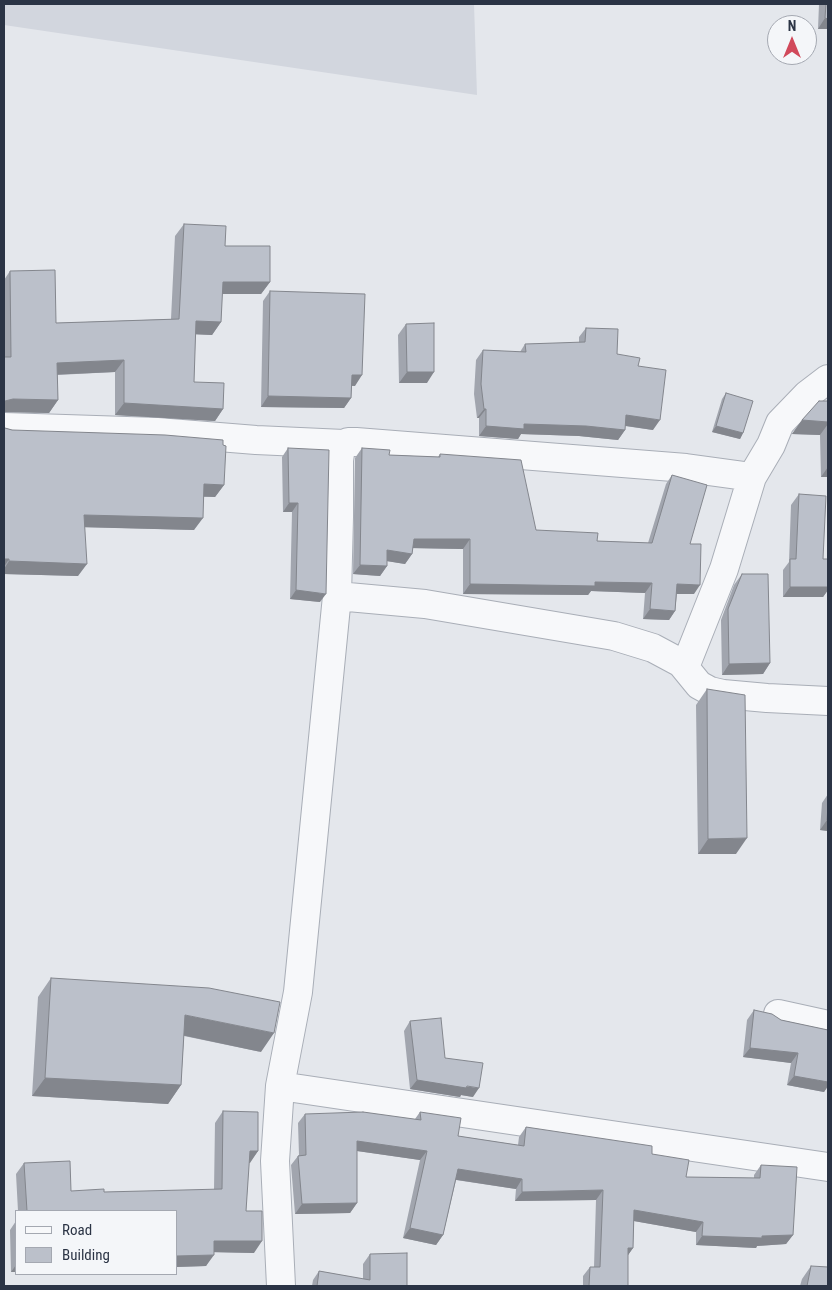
<!DOCTYPE html>
<html>
<head>
<meta charset="utf-8">
<style>
  body { margin:0 }
  #map { position:relative; width:832px; height:1290px; overflow:hidden; background:#e4e7ec; font-family:"Roboto Condensed",sans-serif }
  canvas { display:block }
  .frame { position:absolute; inset:0; border:5px solid #2b3445; pointer-events:none }
  .legend { position:absolute; left:15px; top:1210px; width:162px; height:65px; box-sizing:border-box; background:#f4f6f9; border:1px solid #a4a8b1; margin:0; padding:6px 9px; list-style:none; font-size:15px; color:#2b3445 }
  .legend li { display:flex; align-items:center; gap:10px; height:25px }
  .legend b { width:25px; border:1px solid #a4a8b1 }
  .north { position:absolute; left:767px; top:15px; width:50px; height:50px; box-sizing:border-box; background:#f4f6f9; border:1px solid #a4a8b1; border-radius:50%; rotate:0deg; font-size:14px; font-weight:700; line-height:20px; text-align:center; color:#2b3445 }
  .north::after { content:''; display:block; margin:auto; width:18px; height:22px; background:#d1495b; clip-path:polygon(50% 0,100% 100%,50% 72%,0 100%) }
</style>
</head>
<body>
<div id="map">
<canvas width="832" height="1290"></canvas>
<div class="frame"></div>
<ul class="legend">
<li><b style="height:6px;background:#f7f8fa"></b>Road</li>
<li><b style="height:14px;background:#bbc0ca"></b>Building</li>
</ul>
<div class="north">N</div>
</div>
<script>
const g = document.querySelector('canvas').getContext('2d');
g.lineJoin = 'round';
function fill(path, color) { g.fillStyle = color; g.fill(path, 'evenodd'); }
const poly = rows => new Path2D(rows.map(r => 'M' + r).join(''));
function trace(path, color, width, dash) { g.strokeStyle = color; g.lineWidth = width; g.lineCap = dash ? 'butt' : 'round'; g.setLineDash(dash || []); g.stroke(path); }
const built = poly([
  [4,4,474,4,477,95,4,25]
]);
const minor = poly([
  [4,427,157,432,256,440,344,444],
  [337,596,425,604,614,636,653,648,681,663,699,685,710,691,723,694,767,698,828,701],
  [685,667,724,569,752,477],
  [778,1014,828,1025],
  [280,1086,828,1167],
  [281,1286,275,1161,280,1086,298,992,337,596,339,517,339,460,341,447,348,442,356,442,686,468,752,477,771,445,780,423,807,395,828,379]
]);
const wall = poly([
  [819,4,828,4,828,29,818,29],
  [184,224,225,246,270,282,261,294,222,294,221,322,212,335,195,334,194,382,223,409,215,421,115,415,115,372,57,375,58,400,49,413,4,412,4,280,10,271,56,323,171,319,175,236],
  [270,291,355,386,352,386,351,398,344,408,261,407,263,301],
  [828,316,828,346,827,346],
  [406,324,427,383,399,383,398,335],
  [586,328,617,354,638,366,653,430,625,426,625,430,618,440,579,436,521,434,518,439,479,436,479,418,477,418,474,394,476,360,483,350,520,352,525,344,579,343,579,337],
  [726,393,743,433,740,439,712,432,722,399],
  [828,401,828,477,821,477,820,435,792,434,802,420],
  [4,427,5,428,224,485,215,497,204,497,194,530,85,527,78,576,4,574],
  [288,448,320,602,290,599,292,512,283,512,282,457],
  [362,448,389,455,438,457,440,454,536,530,597,541,648,543,666,484,672,475,690,544,694,594,677,594,675,611,669,620,643,619,645,593,591,591,588,595,463,594,463,549,413,548,412,554,405,564,387,561,387,566,380,576,353,574,355,458],
  [799,494,823,559,828,559,828,590,823,597,783,597,783,570,789,562,791,505],
  [742,574,770,663,763,674,722,675,721,620,734,585],
  [707,689,736,854,698,854,696,705],
  [828,794,828,831,820,830,822,803],
  [51,978,261,1052,184,1036,181,1085,168,1104,32,1096,38,997],
  [754,1010,781,1020,828,1030,828,1086,824,1092,787,1085,791,1063,743,1057,747,1020],
  [410,1021,445,1058,473,1097,461,1095,460,1097,410,1089,404,1031],
  [223,1111,258,1151,249,1163,246,1211,254,1253,214,1252,206,1266,176,1267,176,1211,18,1211,16,1174,24,1163,71,1191,104,1192,214,1190,215,1123],
  [420,1112,458,1136,518,1145,519,1137,526,1127,652,1154,686,1177,754,1178,754,1175,761,1165,793,1235,786,1244,757,1246,756,1248,696,1245,696,1232,634,1221,633,1248,628,1255,628,1286,583,1286,583,1276,590,1267,594,1267,596,1200,515,1201,516,1189,456,1180,443,1235,436,1245,403,1238,420,1160,357,1151,357,1203,350,1213,295,1214,291,1165,298,1156,299,1155,298,1123,305,1114,415,1119],
  [16,1221,16,1272,11,1272,10,1230],
  [370,1254,407,1286,312,1286,313,1280,319,1271,363,1279,363,1264],
  [811,1266,828,1286,800,1286,802,1279]
]);
const shadedWall = poly([
  [825,18,828,19,828,29,818,29],
  [223,282,270,282,261,294,214,294],
  [196,321,221,322,212,335,187,334],
  [124,360,115,372,48,375,57,363],
  [407,372,434,372,427,383,399,383],
  [352,375,362,375,355,386,345,385],
  [268,396,351,398,344,408,261,407],
  [13,399,58,400,49,413,4,412,4,402,5,401],
  [124,403,223,409,215,421,115,415],
  [484,409,486,409,479,418,477,418],
  [626,415,660,420,653,430,620,425],
  [802,420,828,422,828,424,820,435,792,434],
  [524,424,586,426,625,430,618,440,579,436,521,434,518,439,479,436,486,426],
  [716,426,743,433,740,439,712,432],
  [828,467,828,477,821,477],
  [204,484,224,485,215,497,196,496],
  [289,503,298,503,292,512,283,512],
  [84,515,203,518,194,530,75,527],
  [414,539,470,539,463,549,407,548],
  [387,550,412,554,405,564,380,560],
  [4,559,9,559,4,567],
  [9,561,87,564,78,576,4,574,4,569],
  [360,565,387,566,380,576,353,574],
  [595,582,652,583,645,593,591,591,588,595,463,594,470,584],
  [677,584,700,585,694,594,670,594],
  [790,587,828,587,828,590,823,597,783,597],
  [296,590,326,594,320,602,290,599],
  [650,609,675,611,669,620,643,619],
  [770,663,763,674,722,675,729,664],
  [827,820,828,821,828,831,820,830],
  [747,838,736,854,698,854,708,839],
  [185,1015,274,1033,261,1052,172,1033],
  [750,1048,798,1053,791,1063,743,1057],
  [794,1076,828,1082,828,1086,824,1092,787,1085],
  [45,1078,181,1085,168,1104,32,1096],
  [417,1080,479,1088,473,1097,461,1095,460,1097,410,1089],
  [357,1141,427,1151,420,1160,350,1150],
  [250,1151,258,1151,250,1163,242,1163],
  [458,1169,522,1179,516,1189,451,1179],
  [603,1190,596,1200,515,1201,522,1192],
  [357,1203,350,1213,295,1214,302,1204],
  [634,1210,703,1222,696,1232,628,1220],
  [410,1228,443,1235,436,1245,403,1238],
  [793,1235,786,1244,757,1246,756,1248,696,1245,702,1236,762,1236],
  [214,1241,262,1241,254,1253,206,1252],
  [628,1248,633,1248,626,1258],
  [214,1255,206,1266,176,1267,176,1256],
  [16,1265,16,1272,11,1272]
]);
const building = poly([
  [826,4,828,4,828,19,825,18,826,4],
  [184,224,226,226,225,246,270,246,270,282,223,282,221,322,196,321,194,382,224,383,223,409,124,403,124,360,57,363,58,400,13,399,5,401,4,402,4,357,11,357,10,271,55,270,56,323,179,319,184,224],
  [270,291,365,294,362,375,352,375,351,398,268,396,270,291],
  [434,323,434,372,407,372,406,324,434,323],
  [586,328,618,329,617,354,640,358,638,366,666,370,660,420,626,415,625,430,586,426,524,424,524,429,486,426,486,409,484,409,481,384,483,350,526,352,525,344,585,342,586,328],
  [726,393,753,401,743,433,716,426,726,393],
  [819,401,828,401,828,422,802,420,819,401],
  [4,427,5,428,12,430,165,435,223,440,223,445,226,446,224,485,204,484,203,518,84,515,87,564,9,561,9,559,4,559,4,427],
  [288,448,329,450,326,594,296,590,298,503,289,503,288,448],
  [362,448,390,450,389,455,440,457,440,454,521,460,536,530,598,533,597,541,652,543,672,475,707,485,690,544,701,544,700,585,677,584,675,611,650,609,652,583,595,582,595,586,470,584,470,539,414,539,412,554,387,550,387,566,360,565,362,448],
  [799,494,826,496,823,559,828,559,828,587,790,587,790,559,796,559,799,494],
  [742,574,768,574,770,663,729,664,728,609,742,574],
  [707,689,745,695,747,838,708,839,707,689],
  [828,806,828,821,827,820,828,806],
  [51,978,209,988,280,1002,274,1033,185,1015,181,1085,45,1078,51,978],
  [754,1010,772,1014,781,1020,828,1030,828,1082,794,1076,798,1053,750,1048,754,1010],
  [441,1018,445,1058,483,1063,479,1088,467,1086,466,1088,417,1080,410,1021,441,1018],
  [223,1111,258,1112,258,1151,250,1151,246,1211,262,1211,262,1241,214,1241,214,1255,176,1256,176,1211,27,1211,24,1163,70,1161,71,1191,104,1189,104,1192,222,1189,223,1111],
  [363,1112,421,1120,420,1112,461,1118,458,1136,524,1146,526,1127,652,1146,652,1154,689,1160,686,1177,760,1178,761,1165,797,1167,793,1235,762,1236,762,1238,702,1236,703,1222,634,1210,633,1248,628,1248,628,1286,589,1286,590,1267,600,1267,603,1190,522,1192,522,1179,458,1169,443,1235,410,1228,427,1151,357,1141,357,1203,302,1204,298,1156,306,1155,305,1114,363,1112],
  [407,1253,407,1286,317,1286,319,1271,370,1280,370,1254,407,1253],
  [811,1266,828,1267,828,1286,807,1286,811,1266]
]);
fill(built, '#d2d6de');
trace(minor, '#a9aeb7', 30);
trace(minor, '#f7f8fa', 28);
fill(wall, '#a1a5ae');
fill(shadedWall, '#83868d');
fill(building, '#bbc0ca');
trace(building, '#83868d', 1);
</script>
</body>
</html>
